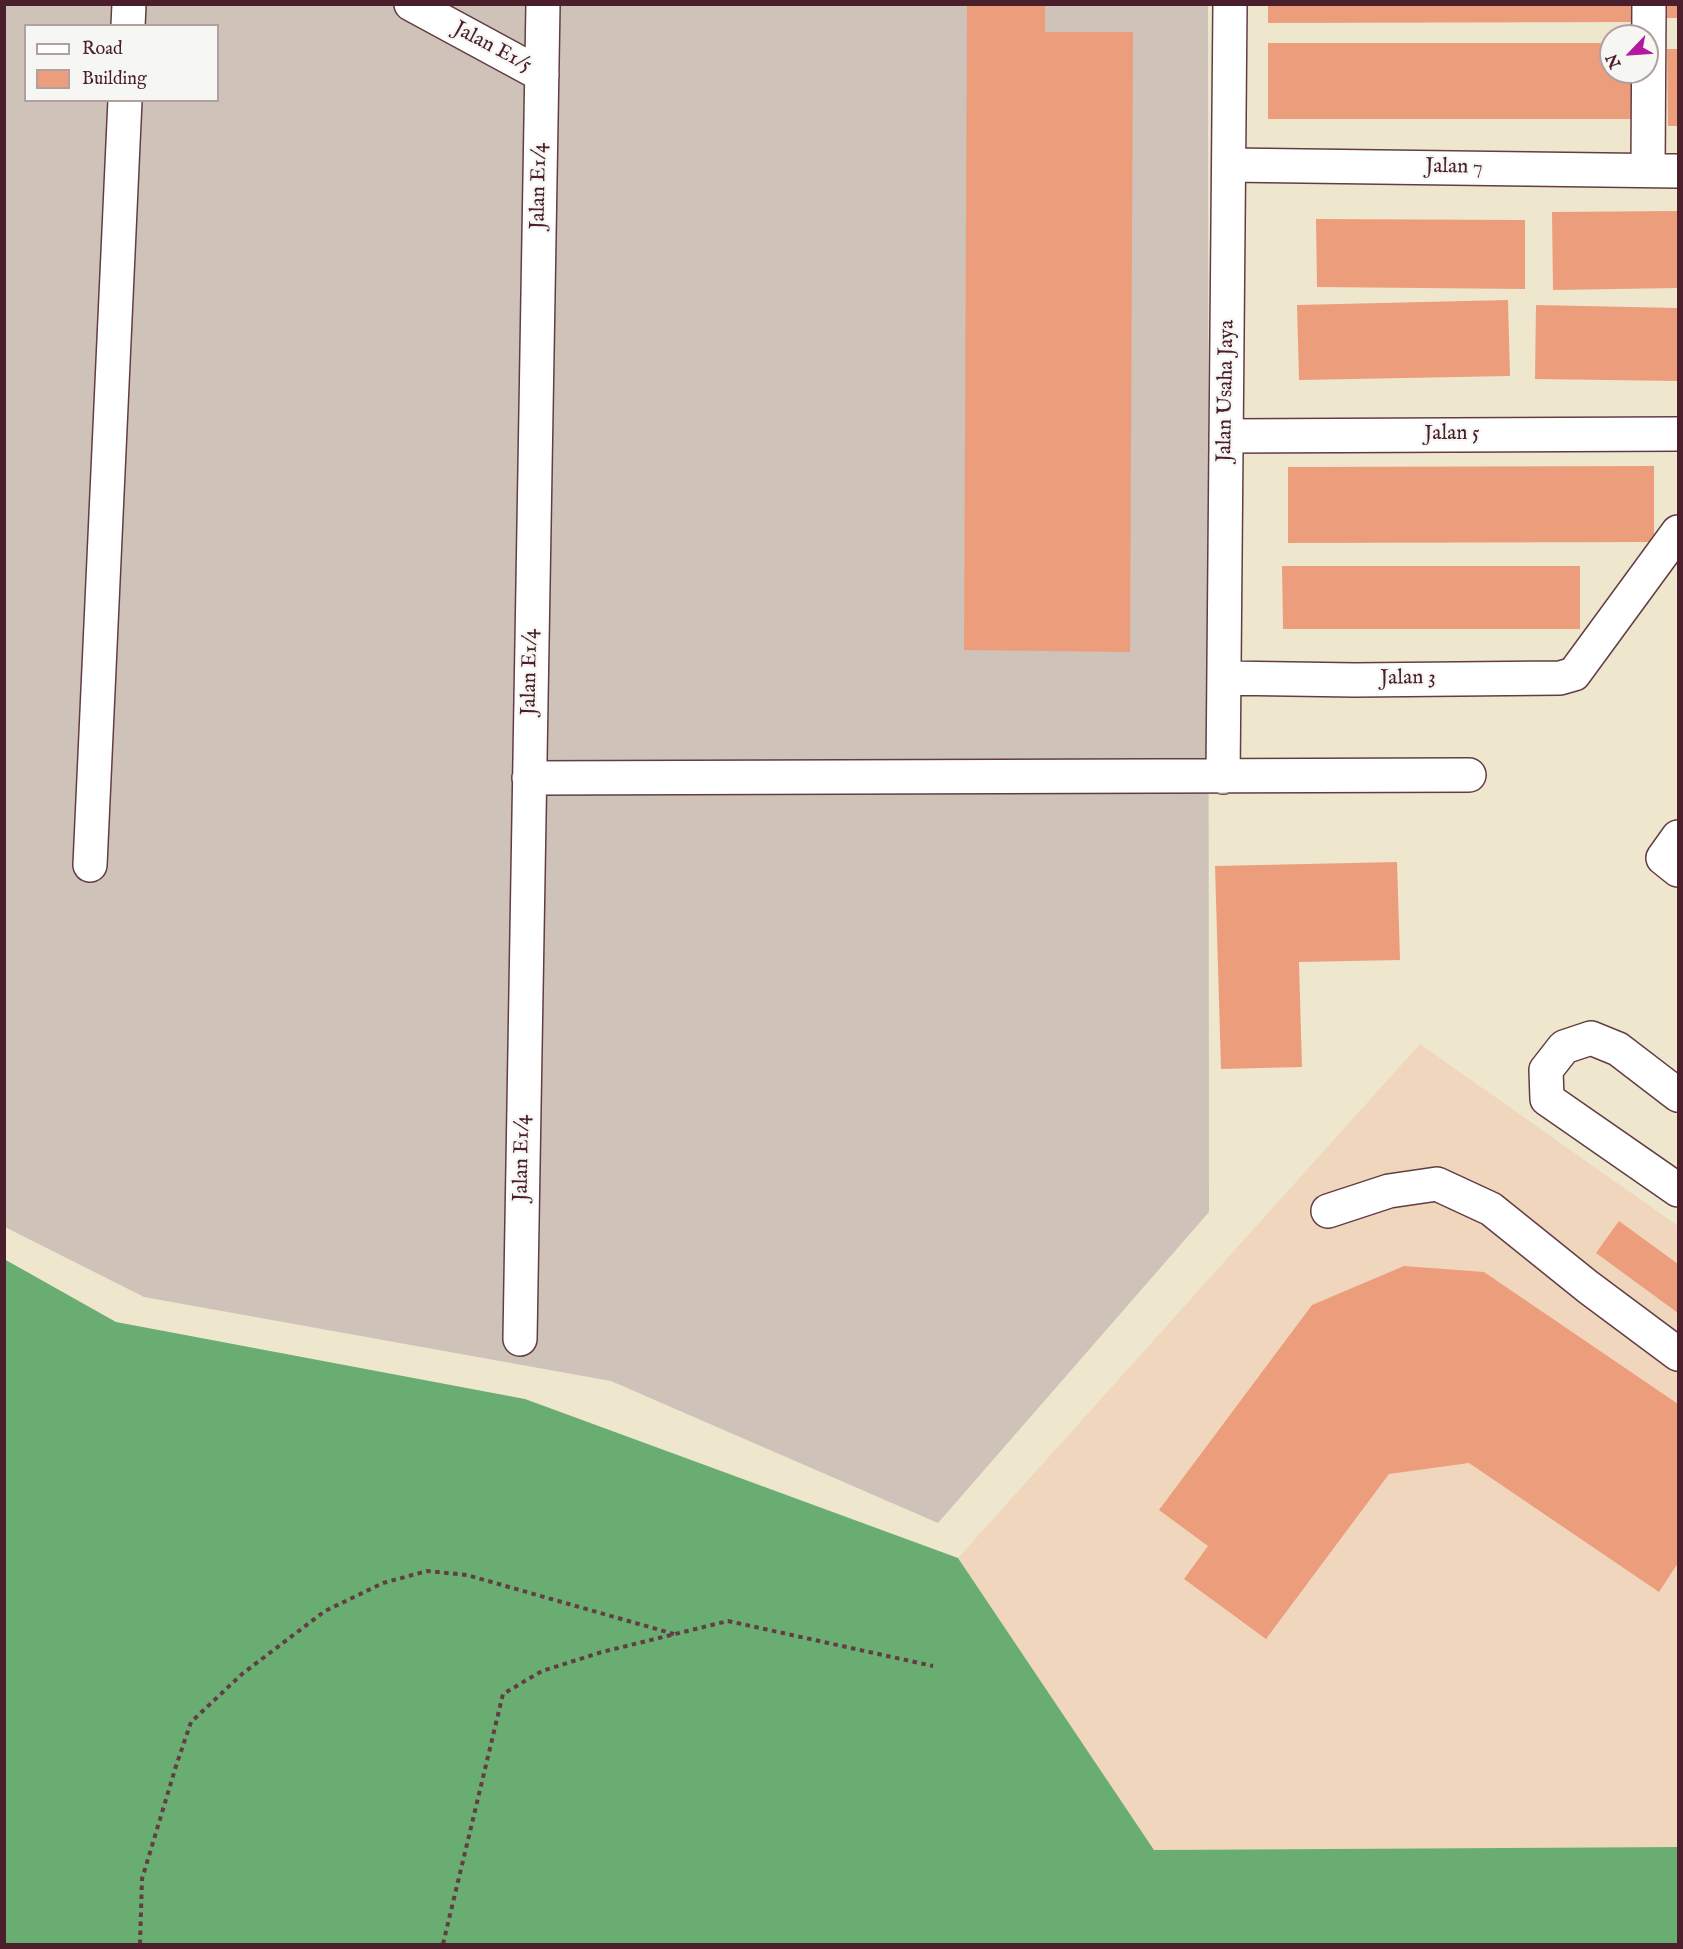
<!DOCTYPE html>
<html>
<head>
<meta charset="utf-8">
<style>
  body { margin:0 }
  #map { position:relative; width:1683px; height:1949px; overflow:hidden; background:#efe6ce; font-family:"IM FELL English",serif }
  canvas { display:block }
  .frame { position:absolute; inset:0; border:6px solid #4a1f2b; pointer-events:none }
  .legend { position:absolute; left:24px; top:24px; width:195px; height:78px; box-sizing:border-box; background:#f6f6f2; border:2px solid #b1a0a2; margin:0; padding:8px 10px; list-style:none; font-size:18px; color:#4a1f2b }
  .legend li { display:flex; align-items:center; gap:12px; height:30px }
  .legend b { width:30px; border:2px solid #b1a0a2 }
  .north { position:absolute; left:1599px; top:24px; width:60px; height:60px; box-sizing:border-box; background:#f6f6f2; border:2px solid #b1a0a2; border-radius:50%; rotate:245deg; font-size:16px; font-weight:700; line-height:24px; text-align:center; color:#4a1f2b }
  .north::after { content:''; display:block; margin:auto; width:21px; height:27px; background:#b5179e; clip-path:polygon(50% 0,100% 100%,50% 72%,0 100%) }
</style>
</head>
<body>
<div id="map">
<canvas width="1683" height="1949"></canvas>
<div class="frame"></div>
<ul class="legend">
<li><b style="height:8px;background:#fff"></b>Road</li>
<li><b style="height:16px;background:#ec9e7c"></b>Building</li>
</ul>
<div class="north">N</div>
</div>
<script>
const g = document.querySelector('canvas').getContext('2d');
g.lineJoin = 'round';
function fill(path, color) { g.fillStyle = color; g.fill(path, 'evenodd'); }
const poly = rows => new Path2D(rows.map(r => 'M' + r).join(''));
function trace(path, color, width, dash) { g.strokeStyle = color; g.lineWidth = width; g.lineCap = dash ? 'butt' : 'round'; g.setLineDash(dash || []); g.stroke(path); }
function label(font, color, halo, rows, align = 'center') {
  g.font = font + ' "IM FELL English",serif'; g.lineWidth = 4.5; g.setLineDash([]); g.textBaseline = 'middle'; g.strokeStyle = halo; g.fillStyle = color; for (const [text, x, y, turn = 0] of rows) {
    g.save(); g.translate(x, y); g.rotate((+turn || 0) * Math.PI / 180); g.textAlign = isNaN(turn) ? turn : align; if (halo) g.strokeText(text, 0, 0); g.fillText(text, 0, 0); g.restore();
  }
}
const built = poly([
  [1420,1044,1678,1226,1678,1847,1154,1850,958,1558]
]);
const industrial = poly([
  [4,5,1208,5,1209,1212,938,1523,611,1381,144,1297,5,1227],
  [26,26,218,26,218,100,26,100]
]);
const forest = poly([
  [4,1259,116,1322,525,1399,958,1558,1154,1850,1678,1847,1678,1944,5,1944]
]);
const building = poly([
  [967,4,1045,4,1045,32,1133,32,1130,652,964,650],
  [1268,4,1634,4,1634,22,1268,23],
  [1661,4,1678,4,1678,18,1661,18],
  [1268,43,1611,43,1611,72,1634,72,1635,119,1268,119],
  [1667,49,1678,49,1678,126,1668,126],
  [1678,211,1678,288,1553,290,1552,212],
  [1316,219,1525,220,1525,289,1317,287],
  [1508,300,1510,376,1299,380,1297,305],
  [1536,305,1678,308,1678,381,1535,379],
  [1654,466,1654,542,1288,543,1288,467],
  [1282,566,1580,566,1580,629,1283,629],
  [1397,862,1400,960,1299,962,1302,1067,1221,1069,1215,866],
  [1619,1221,1678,1264,1678,1313,1596,1253],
  [1404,1266,1484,1272,1678,1404,1678,1563,1659,1592,1469,1463,1389,1474,1266,1639,1184,1579,1208,1546,1159,1510,1312,1305]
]);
const path = poly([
  [140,1944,142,1879,176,1766,191,1722,242,1674,325,1611,383,1583,427,1571,467,1575,674,1634],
  [443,1944,503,1694,542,1671,602,1652,728,1621,933,1666]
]);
const minor = poly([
  [411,4,542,75],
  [128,26,129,4],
  [1229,165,1678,171],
  [1648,170,1649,4],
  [1226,436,1678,434],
  [1224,678,1355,680,1560,678,1574,674,1678,532],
  [1223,777,1230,4],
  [529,778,1469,775],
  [1678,837,1663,858,1678,870],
  [90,865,125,100],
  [1678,1095,1618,1049,1591,1038,1564,1047,1546,1070,1547,1099,1678,1190],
  [1328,1211,1389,1191,1437,1184,1491,1209,1588,1287,1678,1354],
  [520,1339,543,4]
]);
const streetNames = [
  ["Jalan E1/5",492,48,28],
  ["Jalan 7",1454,168,1],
  ["Jalan E1/4",540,186,-89],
  ["Jalan Usaha Jaya",1227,391,-89],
  ["Jalan 5",1452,435],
  ["Jalan E1/4",531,672,-89],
  ["Jalan 3",1408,679,-1],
  ["Jalan E1/4",523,1158,-89]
];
fill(built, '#f0d6bc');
fill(industrial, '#cec2b9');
fill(forest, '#69ad72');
fill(building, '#ec9e7c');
trace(minor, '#633d43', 36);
trace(path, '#633d43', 4, [4.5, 4.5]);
trace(minor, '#fff', 33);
label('21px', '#4a1f2b', '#f6f6f2', streetNames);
</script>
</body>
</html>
